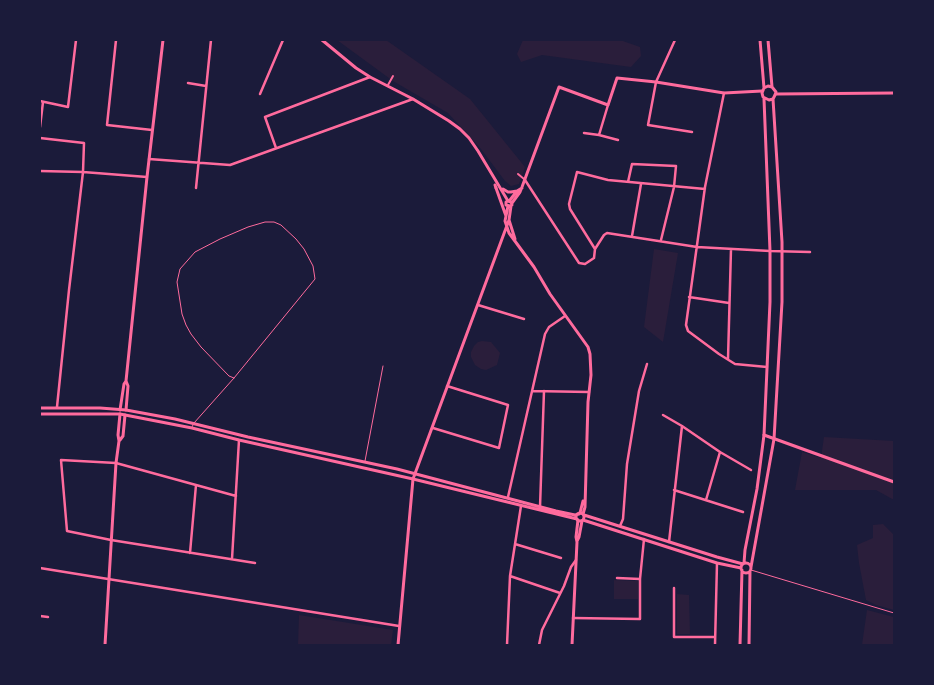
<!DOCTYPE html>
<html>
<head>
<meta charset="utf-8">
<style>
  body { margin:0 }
  #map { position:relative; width:934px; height:685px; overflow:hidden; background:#1b1b3a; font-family:Spectral,serif }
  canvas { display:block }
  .frame { position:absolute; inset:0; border:41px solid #1b1b3a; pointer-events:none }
</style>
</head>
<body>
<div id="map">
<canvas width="934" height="685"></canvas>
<div class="frame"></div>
</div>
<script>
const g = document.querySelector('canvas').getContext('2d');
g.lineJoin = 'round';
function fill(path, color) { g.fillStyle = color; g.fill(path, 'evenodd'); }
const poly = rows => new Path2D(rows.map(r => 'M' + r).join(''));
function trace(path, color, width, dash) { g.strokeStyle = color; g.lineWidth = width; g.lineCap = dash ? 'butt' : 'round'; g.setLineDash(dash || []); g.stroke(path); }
const green = poly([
  [337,40,386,40,470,99,525,167,519,184,511,186,505,181,481,149,448,113,393,81],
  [523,40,620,40,640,47,641,56,631,67,542,55,521,62,517,54],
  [654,249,678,253,663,342,644,327],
  [482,341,491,342,500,353,497,365,486,370,481,369,475,365,471,357,471,352,474,346,478,342],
  [824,437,894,441,894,500,876,490,795,490,802,452,821,458],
  [883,524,894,535,894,610,876,605,866,600,859,563,857,545,873,538,873,525],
  [614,580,638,581,638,599,614,599],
  [677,594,689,595,690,634,677,634],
  [867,610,894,617,894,645,862,645],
  [299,615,393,630,391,645,298,645]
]);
const service = poly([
  [192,427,194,423,234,378,315,279,313,266,304,249,296,239,281,225,274,222,265,222,248,227,220,239,195,252,180,269,177,282,182,314,186,325,191,334,201,347,229,376,234,378],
  [365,461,383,366],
  [751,570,894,613]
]);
const pedestrian = poly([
  [388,85,393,76],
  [518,174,524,179]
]);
const minor = poly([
  [116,40,107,125,152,130],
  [675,40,656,82,648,125,692,132],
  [188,83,206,86],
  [724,93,705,187,686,325,688,331,719,354,735,364,767,367],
  [260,94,283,40],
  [40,101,68,107,76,40],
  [608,105,599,135,618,140],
  [40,127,43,102],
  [584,133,599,135],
  [40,138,84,143,83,172,147,177],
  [276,148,265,117,370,77],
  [149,159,230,165,413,99],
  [40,171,83,172,69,290,57,407],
  [525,180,579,263,585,264,594,258,595,249,570,209,569,204,577,172,608,180,705,189],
  [628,182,632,164,676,166,674,187,661,240],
  [196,188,211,40],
  [632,236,641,184],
  [595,249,604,235,607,233,697,247,770,251,810,252],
  [689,297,729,303],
  [478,305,524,319],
  [728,359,731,249],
  [532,391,589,392],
  [663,415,682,426,669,542],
  [682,426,720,452,751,470],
  [433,428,499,448,508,405,447,386],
  [674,490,743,512],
  [236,496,116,463,61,460,67,531,111,540,255,563],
  [508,497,545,334,549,327,565,316],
  [706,500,720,452],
  [540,507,544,391],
  [620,526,623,519,627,464,639,391,647,364],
  [515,544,561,558],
  [190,553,196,485],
  [232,559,239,440],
  [40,568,399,626],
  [510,576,560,593],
  [617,578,640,579],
  [674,588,674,637,715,637],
  [40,616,48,617],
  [573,618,640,619,640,579,644,539],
  [507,645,510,576,521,506],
  [539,645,542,630,564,586,571,567,576,560],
  [715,645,717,563]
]);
const tertiary = poly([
  [322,40,356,68,370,77,413,99,449,121,460,129,469,138,478,151,508,201,511,202,512,205,510,206,506,205,506,202,508,201],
  [776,94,894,93],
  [496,188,506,216],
  [503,189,508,192,511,192,517,191,522,188],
  [510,200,517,191],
  [512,203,520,192,522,187,559,87,608,105,617,78,656,82,724,93,762,91],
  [508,206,505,221,509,233,534,267,550,294,588,347,590,354,591,375,588,402,585,507,583,514],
  [511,206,509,220,515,239],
  [120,410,124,384,126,381,147,177,163,40],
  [126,410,128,386,126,381],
  [764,435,894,482],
  [120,440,123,436,125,415],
  [580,513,583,501],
  [577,541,579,537,582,521],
  [105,645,116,463,119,441,118,435,120,414],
  [398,645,413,479,509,220],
  [572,645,577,542,576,537,578,520]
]);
const secondary = poly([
  [760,40,764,88],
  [768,40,772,87],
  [495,185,496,188],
  [40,408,100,408,126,410,175,419,248,437,397,469,556,511,575,515,579,514],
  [40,414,120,414,192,428,239,440,413,479,577,519],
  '576 517a4 4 0 1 1 8 0a4 4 0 1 1-8 0Z',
  [584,515,717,557,743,564],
  [583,520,717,563,741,568],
  '741 568a5 5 0 1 1 10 0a5 5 0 1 1-10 0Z',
  [744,563,745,550,757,489,764,435,770,302,770,251,764,99],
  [751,567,774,439,782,302,782,242,773,99,775,95,776,92,772,87,768,86,764,88,762,93,763,97,769,100,773,99],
  [740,645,742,570],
  [749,645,750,571]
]);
fill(green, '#2a1e3b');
trace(service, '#ff6b9d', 1);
trace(pedestrian, '#ff6b9d', 2);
trace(minor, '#ff6b9d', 2.5);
trace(tertiary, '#ff6b9d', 3);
trace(secondary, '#ff6b9d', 3);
</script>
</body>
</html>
